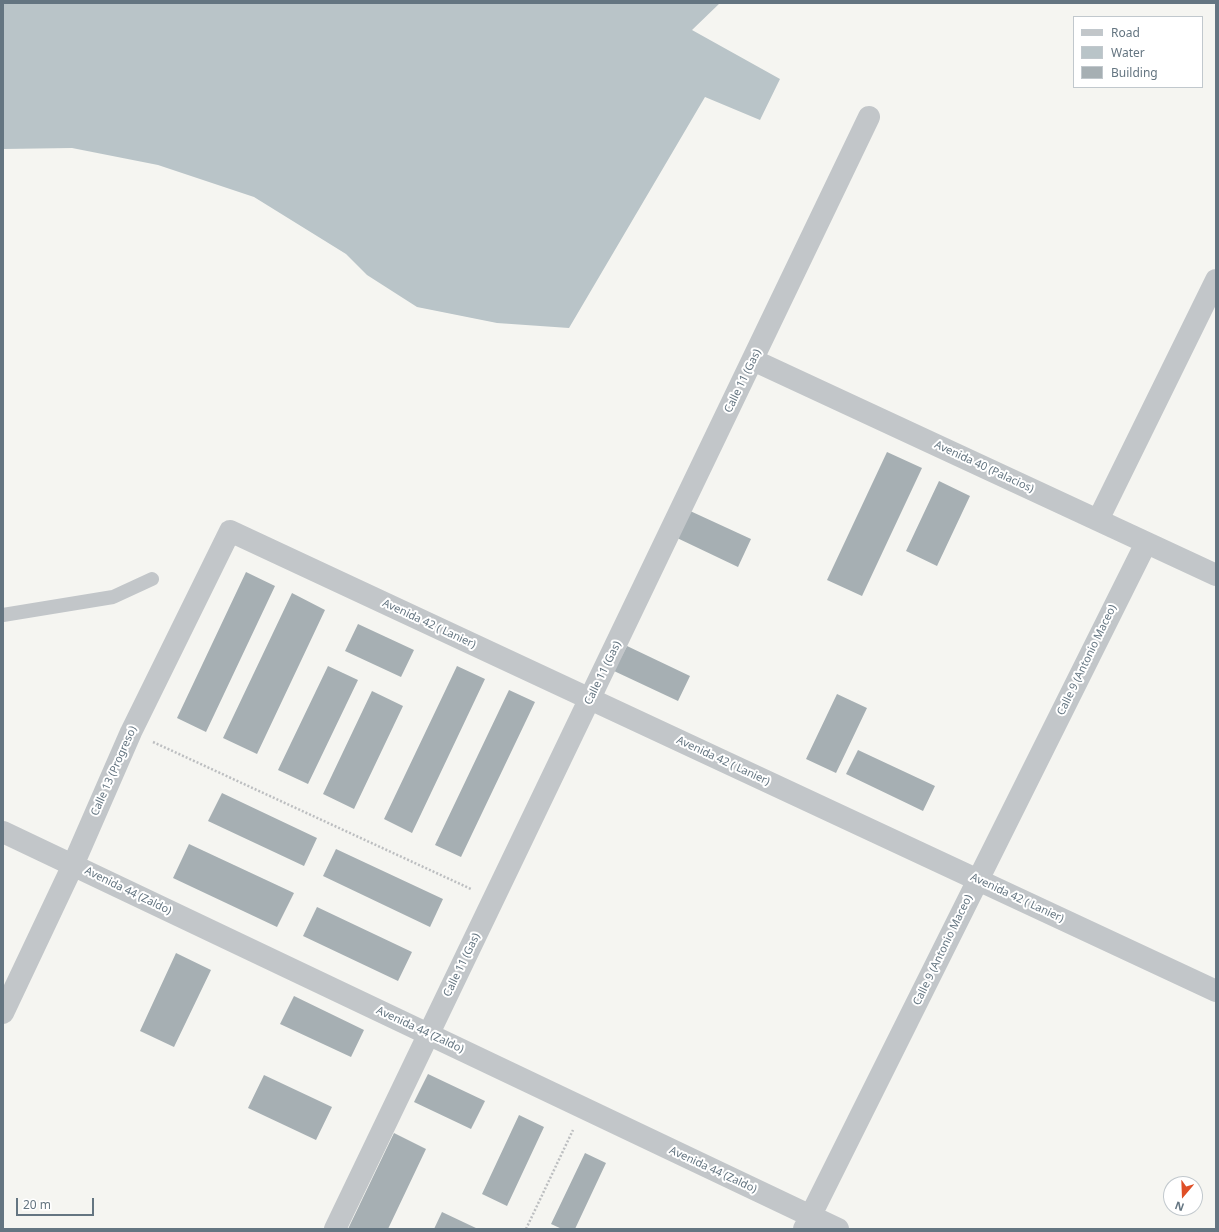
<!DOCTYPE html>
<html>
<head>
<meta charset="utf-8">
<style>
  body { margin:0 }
  #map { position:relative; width:1219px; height:1232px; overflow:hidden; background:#f5f5f1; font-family:"Noto Sans",sans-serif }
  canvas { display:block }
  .frame { position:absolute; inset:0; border:4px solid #647581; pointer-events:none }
  .legend { position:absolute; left:1073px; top:16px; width:130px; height:72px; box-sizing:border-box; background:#fff; border:1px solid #c1c8cd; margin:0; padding:5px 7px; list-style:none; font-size:12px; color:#647581 }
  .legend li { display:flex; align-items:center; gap:8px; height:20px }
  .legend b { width:20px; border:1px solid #c1c8cd }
  .north { position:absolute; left:1163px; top:1176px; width:40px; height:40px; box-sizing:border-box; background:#fff; border:1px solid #c1c8cd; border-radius:50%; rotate:199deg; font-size:11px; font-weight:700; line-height:16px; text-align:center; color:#647581 }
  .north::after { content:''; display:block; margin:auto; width:14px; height:18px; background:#df4f27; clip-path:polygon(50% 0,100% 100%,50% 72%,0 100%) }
  .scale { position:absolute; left:16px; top:1198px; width:78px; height:18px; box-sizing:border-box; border:2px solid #647581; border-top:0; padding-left:5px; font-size:12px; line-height:14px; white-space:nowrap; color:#647581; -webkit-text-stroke:3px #fff; paint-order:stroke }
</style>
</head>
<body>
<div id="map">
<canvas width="1219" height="1232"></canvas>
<div class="frame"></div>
<ul class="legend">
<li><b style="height:5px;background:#c2c6c9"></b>Road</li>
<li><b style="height:11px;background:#b9c4c8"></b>Water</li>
<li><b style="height:11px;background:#a6afb3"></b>Building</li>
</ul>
<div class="north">N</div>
<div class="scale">20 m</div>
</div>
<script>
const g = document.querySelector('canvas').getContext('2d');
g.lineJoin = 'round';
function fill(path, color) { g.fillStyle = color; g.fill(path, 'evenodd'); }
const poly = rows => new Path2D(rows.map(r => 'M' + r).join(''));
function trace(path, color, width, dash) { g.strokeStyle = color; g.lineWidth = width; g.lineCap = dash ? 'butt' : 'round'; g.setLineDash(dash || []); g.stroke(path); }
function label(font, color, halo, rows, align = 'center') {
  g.font = font + ' "Noto Sans",sans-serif'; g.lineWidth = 4; g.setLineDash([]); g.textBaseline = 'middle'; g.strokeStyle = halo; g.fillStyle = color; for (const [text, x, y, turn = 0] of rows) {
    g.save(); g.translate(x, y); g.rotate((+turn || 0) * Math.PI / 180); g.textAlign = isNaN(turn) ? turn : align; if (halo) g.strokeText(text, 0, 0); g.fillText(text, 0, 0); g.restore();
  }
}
const water = poly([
  [3,3,720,3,692,30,780,79,760,120,705,97,569,328,497,323,417,307,367,275,346,254,254,197,158,165,72,148,3,149]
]);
const building = poly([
  [887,452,922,468,862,596,827,580],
  [939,481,970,496,937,566,906,551],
  [688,510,751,539,738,567,675,537],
  [246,572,275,586,206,732,177,718],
  [292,593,325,610,257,754,223,738],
  [358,624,414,650,401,677,345,651],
  [627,646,690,676,678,701,614,671],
  [328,666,358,680,308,784,278,770],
  [457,666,485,679,412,833,384,819],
  [509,690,535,702,461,857,435,845],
  [372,691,403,706,354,809,323,794],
  [837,694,867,708,836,773,806,759],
  [858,750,935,786,923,811,846,774],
  [222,793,317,838,304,866,208,821],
  [189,844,294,893,277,927,173,878],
  [336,849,443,899,430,927,323,876],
  [317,907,412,952,398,981,303,936],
  [176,953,211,970,174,1047,140,1031],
  [294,996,364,1030,351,1057,280,1024],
  [428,1074,485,1101,471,1129,414,1102],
  [264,1075,332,1107,316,1140,248,1108],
  [519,1115,544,1127,507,1206,482,1194],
  [394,1133,426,1149,388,1229,348,1229],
  [585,1153,606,1163,575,1229,562,1229,551,1224],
  [442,1212,478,1229,434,1229]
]);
const path = poly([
  [153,742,471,889],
  [526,1229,573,1130]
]);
const service = poly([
  [3,615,113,597,152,579]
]);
const minor = poly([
  [753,360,1216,575],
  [1098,520,1216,280],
  [3,832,838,1229],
  [3,1013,73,865,131,732,230,531,1216,991],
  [335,1229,869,117],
  [804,1229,1146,543]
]);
const streetNames = [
  ["Calle 11 (Gas)",743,381,-64],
  ["Avenida 40 (Palacios)",984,467,25],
  ["Avenida 42 ( Lanier)",429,624,25],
  ["Calle 9 (Antonio Maceo)",1087,660,-64],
  ["Calle 11 (Gas)",603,673,-64],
  ["Avenida 42 ( Lanier)",723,761,25],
  ["Calle 13 (Progreso)",114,771,-66],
  ["Avenida 44 (Zaldo)",128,891,26],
  ["Avenida 42 ( Lanier)",1017,898,25],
  ["Calle 9 (Antonio Maceo)",943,950,-64],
  ["Calle 11 (Gas)",462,965,-64],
  ["Avenida 44 (Zaldo)",420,1030,25],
  ["Avenida 44 (Zaldo)",713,1170,25]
];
fill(water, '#b9c4c8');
fill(building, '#a6afb3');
trace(path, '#bcbec0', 2.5, [2, 2]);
trace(service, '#c2c6c9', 14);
trace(minor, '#c2c6c9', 22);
label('11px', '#647581', '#fff', streetNames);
</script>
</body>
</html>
